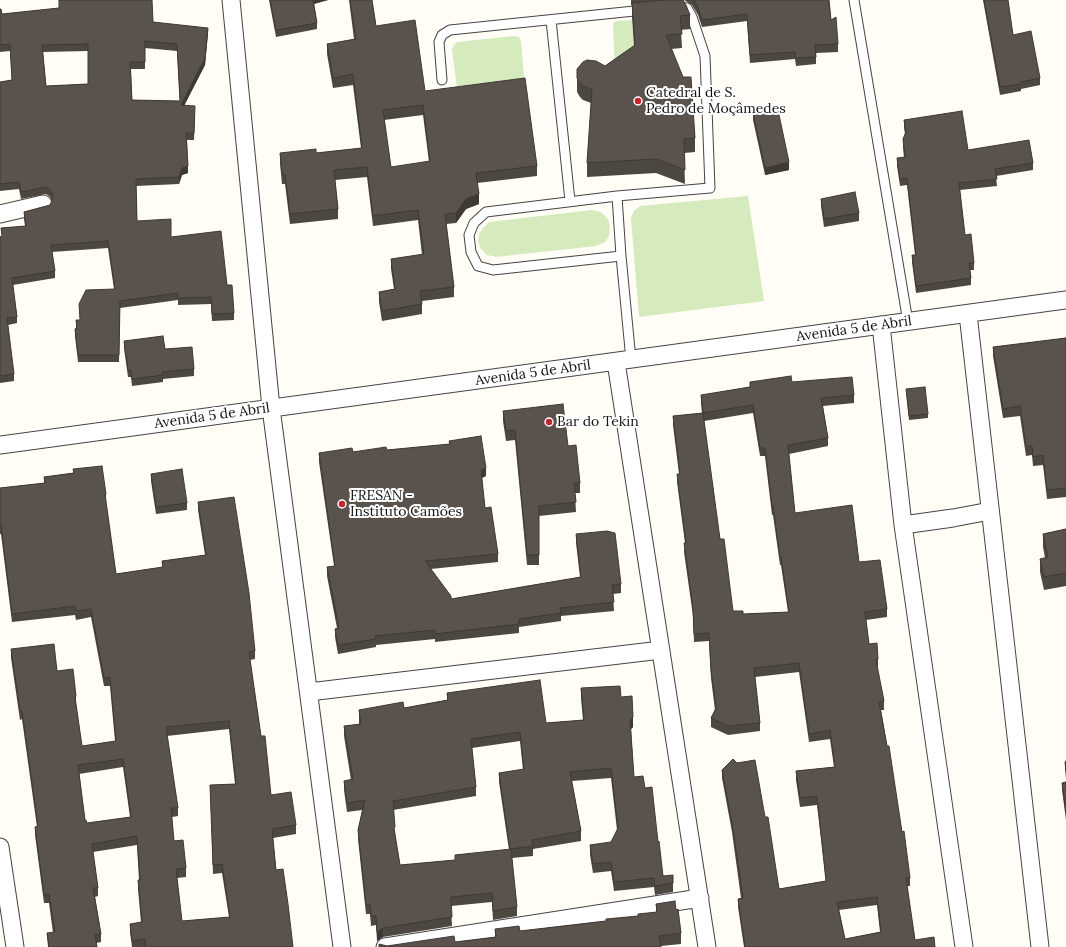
<!DOCTYPE html>
<html>
<head>
<meta charset="utf-8">
<style>
  body { margin:0 }
  canvas { display:block; background:#fffdf5 }
</style>
</head>
<body>
<canvas width="1066" height="947"></canvas>
<script>
const g = document.querySelector('canvas').getContext('2d');
g.lineJoin = 'round';
function fill(path, color) { g.fillStyle = color; g.fill(path, 'evenodd'); }
const poly = rows => new Path2D(rows.map(r => 'M' + r).join(''));
function trace(path, color, width, dash) { g.strokeStyle = color; g.lineWidth = width; g.lineCap = dash ? 'butt' : 'round'; g.setLineDash(dash || []); g.stroke(path); }
function label(font, color, halo, rows, align = 'center') {
  g.font = font + ' Lora,serif'; g.lineWidth = 4; g.setLineDash([]); g.textBaseline = 'middle'; g.strokeStyle = halo; g.fillStyle = color; for (const [text, x, y, turn = 0] of rows) {
    g.save(); g.translate(x, y); g.rotate((+turn || 0) * Math.PI / 180); g.textAlign = isNaN(turn) ? turn : align; if (halo) g.strokeText(text, 0, 0); g.fillText(text, 0, 0); g.restore();
  }
}
const green = poly([
  [632,20,635,59,615,73,613,25,614,22,617,21],
  [514,36,519,37,521,41,525,88,458,96,452,49,454,45,457,42],
  [748,196,764,301,639,317,631,218,634,211,640,206],
  [592,210,601,212,608,219,610,226,609,236,605,242,596,246,496,257,487,255,481,249,478,242,479,234,483,228,489,222]
]);
const lane = poly([
  [854,0,908,322],
  [551,20,570,201],
  [442,80,439,42,442,35,450,30,644,10],
  [617,196,621,256,631,360],
  [621,256,493,270,478,266,471,252,469,235,474,223,486,212,617,196,710,188,705,56,692,17,687,8,678,7]
]);
const street = poly([
  [231,0,271,408,342,947],
  [0,214,43,204],
  [968,314,1040,947],
  [881,325,903,525,964,947],
  [616,362,707,947],
  [0,445,1066,300],
  [903,525,953,518,990,511],
  [309,692,661,650],
  [0,847,15,947],
  [385,947,700,898]
]);
const wall = poly([
  [269,0,328,0,314,4,317,23,317,29,276,37],
  [349,0,372,0,376,26,425,91,537,166,537,176,477,183,479,204,466,209,456,223,446,224,454,287,454,297,422,301,422,314,382,321,379,302,379,292,394,289,391,269,391,259,422,255,418,220,373,226,367,177,335,180,338,209,338,219,290,224,285,184,282,184,280,163,280,153,316,153,361,148,353,85,333,88,327,54,327,44,354,39],
  [423,115,429,162,391,167,384,120],
  [631,0,829,0,831,20,838,44,838,52,816,53,816,64,796,66,795,59,750,63,747,21,702,27,698,15,692,5,684,0,683,1,690,15,690,29,681,30,682,48,671,49,695,138,695,152,684,153,685,184,656,173,587,177,587,163,591,103,583,100,580,97,577,92,577,69,605,66,634,46,632,17,632,5,631,5],
  [983,0,1008,0,1013,35,1040,78,1040,85,1021,89,1021,91,1000,95],
  [59,8,153,22,208,34,205,65,184,105,195,113,194,140,187,140,188,173,182,175,179,184,136,186,137,221,171,237,227,285,234,313,234,320,212,321,211,304,178,305,178,300,120,308,119,362,78,362,75,336,75,329,76,328,76,320,80,320,114,289,108,248,52,252,55,271,55,278,13,285,17,317,17,323,8,325,14,374,14,381,0,383,0,237,2,236,1,228,25,226,24,219,24,212,50,205,52,201,50,197,46,194,21,199,19,189,0,191,0,82,12,80,10,51,0,52,0,9,2,14],
  [145,48,177,51,180,101,132,100,131,69,145,69],
  [88,51,88,84,46,86,43,52],
  [753,113,789,170,765,175,753,120],
  [904,120,968,150,1033,163,1033,170,996,176,997,186,960,190,965,235,974,263,974,270,970,270,971,278,971,285,916,293,912,262,912,255,915,255,907,185,900,186,897,166,897,158,904,158,903,147,903,139,905,134,904,128],
  [821,199,859,213,859,221,824,227,821,206],
  [1066,338,1066,497,1047,499,1043,465,1033,466,1032,455,1026,456,1020,416,1003,418,993,356,993,347],
  [124,341,165,349,194,369,194,376,163,379,163,382,132,386,131,377,128,377,124,348],
  [750,382,792,382,854,395,854,403,823,406,828,438,828,446,789,454,795,513,859,562,887,609,887,617,866,620,869,644,878,659,878,668,877,668,884,701,884,710,881,710,910,878,910,886,907,886,915,940,935,947,744,947,738,907,738,899,741,898,732,832,722,778,722,770,765,817,779,889,826,881,817,805,800,807,796,780,796,771,834,767,830,739,809,742,799,672,755,677,760,723,760,731,728,735,711,727,711,718,715,710,711,678,709,641,694,642,693,616,684,552,685,543,677,482,677,474,679,474,673,425,673,416,702,413,701,403,701,395,750,387],
  [753,413,760,456,765,456,772,515,773,515,780,565,781,565,788,612,743,614,733,611,720,539,704,421],
  [877,905,880,932,845,939,839,910],
  [906,389,928,414,928,418,909,420],
  [503,411,568,446,580,483,580,493,575,493,576,512,539,516,539,565,527,565,515,440,506,441,503,421],
  [449,441,486,476,482,478,485,508,498,554,498,562,431,569,451,599,580,577,576,543,576,534,621,584,621,593,613,594,614,611,561,616,561,621,519,627,519,633,435,642,435,639,376,645,376,647,338,654,335,637,335,629,337,628,327,576,327,567,334,566,319,462,319,453,387,450,449,444],
  [73,469,106,494,106,502,116,574,162,567,162,561,205,555,198,510,198,502,255,651,255,659,250,660,261,736,271,795,296,825,296,834,273,838,276,870,293,947,132,947,130,932,130,924,141,922,138,889,138,880,139,880,137,845,93,852,98,888,98,896,95,897,101,934,101,942,96,943,97,947,48,947,47,933,53,933,49,903,44,903,35,835,35,827,37,827,22,719,20,720,11,658,11,649,57,671,76,696,76,705,82,746,115,741,110,686,104,686,91,617,76,620,75,615,12,622,1,534,0,534,0,488,44,483,44,477,73,473],
  [229,729,235,784,210,785,213,874,222,873,229,917,182,921,177,878,186,877,186,868,174,841,172,817,178,816,178,808,167,736],
  [123,767,130,817,87,823,85,820,79,774],
  [151,474,187,503,187,510,156,514,151,481],
  [1066,529,1066,586,1044,590,1040,572,1040,559,1045,558,1043,547,1043,534],
  [581,688,621,697,633,727,631,729,634,777,645,788,658,842,663,876,673,883,673,892,655,895,654,887,614,891,611,871,593,873,590,855,590,845,611,842,617,830,611,778,572,781,581,831,581,841,533,849,533,856,512,858,517,907,517,916,493,920,492,902,451,906,452,926,383,937,377,941,376,925,371,926,370,914,366,914,358,839,358,830,362,810,347,812,344,790,344,781,351,780,344,736,344,726,359,724,359,710,404,708,447,700,447,693,546,723,583,720,581,698],
  [520,741,523,770,499,773,499,782,509,850,455,855,455,860,400,865,395,836,393,810,476,796,476,787,472,748],
  [1066,761,1066,779,1065,769,1065,762],
  [1066,782,1066,820,1062,790,1062,783],
  [656,904,676,910,681,933,681,944,661,946,661,947,379,947,379,944,387,946,455,942,495,937,495,929,520,931,606,921,638,916,656,912]
]);
const shadedWall = poly([
  [313,0,328,0,313,4],
  [208,28,205,65,181,112,181,105],
  [789,162,789,170,765,175,765,168],
  [188,166,188,173,182,175,179,184,179,177,182,168],
  [479,194,479,204,466,209,456,223,456,213,466,199],
  [486,468,486,476,481,478,481,470],
  [633,717,633,727,630,730,630,720],
  [383,928,383,937,377,941,377,932]
]);
const building = poly([
  [59,0,152,0,153,22,208,28,205,58,181,105,195,106,194,133,186,133,188,166,182,168,179,177,136,179,137,221,171,219,171,237,221,231,227,285,232,285,234,313,212,314,211,297,178,298,178,293,120,301,119,355,78,355,75,329,77,328,76,320,80,320,79,304,86,290,115,289,108,241,51,245,55,271,12,278,17,317,7,318,14,374,0,376,0,237,2,236,1,228,26,226,24,212,50,205,52,200,53,195,50,190,46,187,21,192,19,182,0,184,0,82,12,80,10,44,0,45,0,9,1,9,2,14,59,8,59,0],
  [145,41,177,44,180,101,132,100,130,62,145,62,145,41],
  [88,44,88,84,46,86,42,45,88,44],
  [270,0,313,0,317,23,276,30,270,0],
  [350,0,372,0,376,26,415,20,425,91,525,78,537,166,476,173,479,194,466,199,456,213,445,214,454,287,420,291,422,304,382,311,379,292,395,289,391,259,424,254,418,210,373,216,367,167,334,170,338,209,290,214,285,174,282,174,280,153,316,149,316,153,362,148,353,74,333,78,327,44,356,39,350,0],
  [423,105,430,161,391,167,383,110,423,105],
  [663,0,683,0,686,5,690,15,680,16,682,34,666,35,683,77,691,77,695,138,684,139,685,170,656,159,587,163,592,89,583,86,580,83,577,78,577,69,583,62,587,60,596,61,605,66,635,45,632,3,663,0],
  [694,0,829,0,831,20,836,17,838,44,815,45,816,57,796,58,795,52,750,55,747,14,702,20,698,7,694,0],
  [984,0,1008,0,1013,35,1031,31,1040,78,1021,82,1021,84,1000,87,984,0],
  [778,110,789,162,765,168,753,113,778,110],
  [962,111,968,150,1029,140,1033,163,995,169,997,179,959,183,965,235,971,234,974,263,969,263,971,278,916,286,912,255,916,255,907,178,900,179,897,158,905,157,903,139,906,132,904,120,962,111],
  [855,192,859,213,824,219,821,199,855,192],
  [163,336,165,349,192,347,194,369,162,372,163,375,132,379,131,370,128,370,124,341,163,336],
  [1066,338,1066,488,1047,490,1043,455,1033,457,1032,446,1026,446,1020,406,1003,409,993,347,1066,338],
  [791,376,792,382,852,377,854,395,821,398,828,438,788,445,795,513,852,505,859,562,880,560,887,609,865,612,869,644,877,643,878,659,876,660,884,701,879,702,887,746,889,746,902,832,904,831,910,878,906,878,915,940,934,937,935,947,745,947,738,899,743,898,732,823,722,770,733,759,737,763,755,760,765,817,768,817,779,889,826,881,817,796,800,798,796,771,835,767,830,730,809,734,799,663,754,668,760,723,728,726,711,718,716,708,711,670,709,633,694,634,693,608,684,543,686,543,677,474,680,474,673,416,703,413,701,395,750,387,750,382,791,376],
  [753,405,760,448,765,448,772,506,773,506,780,557,781,557,789,612,743,614,743,611,733,611,724,539,720,539,703,413,753,405],
  [877,897,881,932,845,939,837,902,877,897],
  [925,387,928,414,909,416,906,389,925,387],
  [563,404,568,446,576,445,580,483,574,483,576,502,539,506,539,555,527,555,515,430,506,431,503,411,563,404],
  [481,436,486,468,481,470,485,508,491,507,498,554,425,561,451,596,451,599,581,577,576,534,607,531,615,533,621,584,612,585,614,602,560,608,561,613,519,619,519,624,435,634,435,630,375,636,376,639,338,645,335,629,339,628,327,567,335,566,319,453,352,448,353,452,386,447,387,450,450,444,449,441,481,436],
  [102,466,106,494,105,494,116,574,163,567,162,561,206,555,198,502,234,497,249,593,255,651,249,652,261,736,265,736,271,795,291,792,296,825,272,829,276,870,283,869,288,904,293,947,146,947,145,939,132,941,130,924,142,922,138,880,140,880,137,836,92,844,98,888,93,888,101,934,95,935,97,947,49,947,47,933,55,932,49,894,44,895,35,827,38,826,22,711,20,711,11,649,54,644,57,671,73,669,76,696,75,697,82,746,116,741,110,677,104,678,91,609,76,611,75,606,12,614,1,525,0,525,0,488,45,483,44,477,74,473,73,469,102,466],
  [229,721,236,784,210,785,213,865,222,864,230,917,182,921,176,869,186,868,183,840,174,841,171,808,178,808,166,727,229,721],
  [123,759,131,817,87,823,86,820,85,820,78,765,123,759],
  [182,469,187,503,156,507,151,474,182,469],
  [1066,529,1066,573,1044,577,1040,559,1048,557,1043,534,1066,529],
  [540,680,546,723,584,720,581,688,620,686,621,697,632,696,633,717,630,720,634,777,643,776,645,788,652,787,658,842,659,841,663,876,673,875,673,883,655,886,654,878,614,882,611,862,593,864,590,845,611,842,618,828,611,768,570,772,581,831,532,840,533,846,510,849,499,773,524,769,520,732,471,739,476,787,393,801,395,827,394,828,400,865,455,860,455,855,511,849,517,907,493,911,492,893,451,897,452,917,383,928,377,932,376,916,371,916,370,904,366,905,358,830,365,800,347,803,344,781,353,779,344,726,361,724,359,710,403,702,404,708,448,700,447,693,540,680],
  [1066,761,1066,771,1065,762,1066,761],
  [1066,782,1066,812,1062,783,1066,782],
  [675,901,676,910,678,909,681,933,659,936,661,947,379,947,379,944,387,946,454,936,455,942,496,937,495,929,519,926,520,931,606,921,606,919,638,916,638,914,657,912,656,904,675,901]
]);
const markers = [
  [638,101,4,"#c4262e"],
  [549,422,4,"#c4262e"],
  [342,504,4,"#c4262e"]
];
const poiNames = [
  ["Catedral de S.",646,93],
  ["Pedro de Moçâmedes",646,109],
  ["Bar do Tekin",557,422],
  ["FRESAN -",350,496],
  ["Instituto Camões",350,512]
];
const streetNames = [
  ["Avenida 5 de Abril",854,329,-8],
  ["Avenida 5 de Abril",533,373,-8],
  ["Avenida 5 de Abril",212,416,-8]
];
fill(green, '#d5ebbd');
trace(lane, '#444', 11);
trace(street, '#444', 19);
trace(lane, '#fff', 9);
trace(street, '#fff', 17);
fill(wall, '#4d4742');
fill(shadedWall, '#3f3936');
fill(building, '#5a524d');
trace(building, '#3f3936', 1);
for (const [x, y, r, color] of markers) { const dot = new Path2D(); dot.arc(x, y, r, 0, 2 * Math.PI); g.fillStyle = color; g.fill(dot); trace(dot, '#fff', 1.5); }
label('14px', '#111', '#fff', poiNames, 'left');
label('14px', '#111', '#fff', streetNames);
</script>
</body>
</html>
